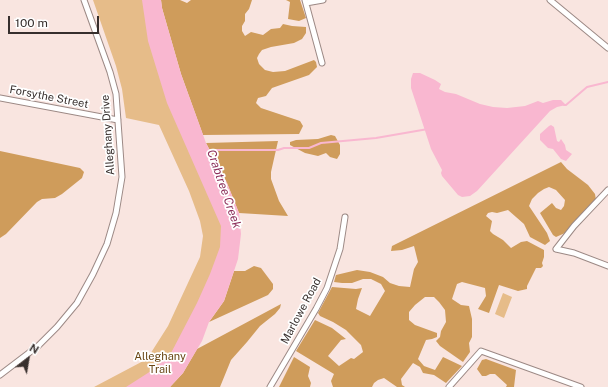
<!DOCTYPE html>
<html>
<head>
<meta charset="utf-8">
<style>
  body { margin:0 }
  #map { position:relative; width:608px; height:387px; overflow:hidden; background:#f9e5e0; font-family:"Public Sans",sans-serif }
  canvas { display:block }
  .north { position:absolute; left:8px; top:339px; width:40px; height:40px; -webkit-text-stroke:3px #fff; paint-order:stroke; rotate:31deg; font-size:11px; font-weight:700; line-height:16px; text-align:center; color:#372f2d }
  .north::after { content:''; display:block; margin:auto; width:14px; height:18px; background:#372f2d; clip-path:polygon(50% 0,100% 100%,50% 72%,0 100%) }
  .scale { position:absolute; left:8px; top:16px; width:91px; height:18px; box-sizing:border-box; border:2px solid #372f2d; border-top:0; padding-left:5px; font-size:12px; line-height:14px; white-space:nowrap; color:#372f2d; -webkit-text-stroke:3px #fff; paint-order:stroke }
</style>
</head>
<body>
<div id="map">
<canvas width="608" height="387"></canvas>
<div class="north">N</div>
<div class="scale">100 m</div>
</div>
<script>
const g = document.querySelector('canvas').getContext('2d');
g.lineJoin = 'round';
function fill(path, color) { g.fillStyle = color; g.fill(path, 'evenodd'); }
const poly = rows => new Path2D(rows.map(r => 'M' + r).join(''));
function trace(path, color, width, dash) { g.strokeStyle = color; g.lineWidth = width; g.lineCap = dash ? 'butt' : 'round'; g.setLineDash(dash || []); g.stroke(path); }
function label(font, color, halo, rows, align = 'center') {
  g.font = font + ' "Public Sans",sans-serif'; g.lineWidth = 3.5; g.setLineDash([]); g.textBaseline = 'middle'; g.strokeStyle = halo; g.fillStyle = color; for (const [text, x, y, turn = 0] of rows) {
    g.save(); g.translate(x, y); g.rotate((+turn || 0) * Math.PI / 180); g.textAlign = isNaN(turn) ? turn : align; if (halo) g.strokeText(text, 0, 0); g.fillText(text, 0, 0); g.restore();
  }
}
const green = poly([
  [93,0,150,0,216,185,228,258,151,387,94,387,147,359,168,326,200,257,203,236,200,221,189,191,159,125,126,118,122,89,116,66],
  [503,293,512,297,504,318,495,314]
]);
const forest = poly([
  [161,0,180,0,187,3,191,0,252,0,249,9,245,14,245,21,242,26,242,31,245,36,251,32,263,35,271,29,280,28,283,24,292,26,306,27,306,33,302,39,294,43,271,47,262,50,259,54,257,58,259,64,265,70,273,72,285,71,314,60,316,62,317,67,309,75,272,88,266,96,258,98,256,103,261,108,300,121,303,126,299,134,203,135,181,74,162,8],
  [286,0,300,0,306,18,299,21,288,19,290,2],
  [331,135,335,136,340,145,340,154,337,159,330,157,326,153,318,156,305,153,290,145,290,142,296,140,318,139],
  [278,141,271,172,271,179,279,201,288,216,239,213,227,183,206,143],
  [0,151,80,168,84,172,82,178,62,194,55,198,42,199,37,202,6,234,0,238],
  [561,162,567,169,588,185,595,194,596,200,565,233,556,237,553,235,540,213,552,203,556,208,561,210,564,206,565,200,556,190,549,187,544,189,538,193,532,199,529,206,547,233,550,241,545,245,530,237,524,224,508,210,497,213,492,212,488,213,486,216,492,221,490,231,493,234,503,240,511,248,521,242,527,241,544,250,544,257,542,263,543,266,541,268,536,268,527,286,527,289,518,291,499,285,489,313,478,309,486,296,485,288,462,282,457,284,452,299,461,305,469,306,472,319,472,337,469,343,470,352,463,362,440,346,436,341,440,337,441,331,446,322,445,310,439,302,434,297,425,297,415,305,409,312,409,320,415,325,437,333,437,337,432,339,426,340,418,359,424,366,435,370,443,357,462,366,446,383,434,375,423,373,420,367,413,363,401,379,402,385,405,387,397,387,384,378,378,380,374,383,372,387,333,387,331,381,334,374,296,351,315,320,332,328,346,339,341,340,328,356,339,366,351,358,354,359,363,352,361,345,346,330,333,322,320,316,318,313,332,287,356,289,362,288,358,299,356,309,370,316,385,291,381,284,371,279,363,279,352,283,342,283,334,282,336,275,357,270,370,272,383,277,390,283,399,286,410,287,414,269,418,262,414,246,402,250,391,251,392,246],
  [254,266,261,268,273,284,273,289,268,295,209,322,224,301,234,271,245,271],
  [281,304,280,308,275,314,260,326,247,342,231,360,220,387,170,387,183,373,197,349],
  [294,357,310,367,308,376,311,383,310,387,279,387],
  [486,359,516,370,514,387,506,387,507,385,495,374,490,374,486,376,482,376,477,369,482,360]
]);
const water = poly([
  [142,0,161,0,162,8,181,74,206,143,227,183,239,213,241,234,238,259,224,301,209,322,202,341,183,373,170,387,126,387,151,371,170,355,197,303,210,274,220,247,221,226,167,103,148,41],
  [413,73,420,73,435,80,441,84,439,89,445,92,456,94,480,104,493,107,507,108,525,106,538,101,543,103,553,100,561,100,566,105,557,107,550,111,477,191,470,196,462,197,458,195,442,176,441,173,442,170,431,149,411,88,411,79],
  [551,125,554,127,557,141,559,142,561,139,565,145,566,150,572,154,566,161,561,159,553,149,548,148,540,140,540,134,549,126]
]);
const stream = poly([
  [564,105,566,105,587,87,608,82],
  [209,150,278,150,284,148,309,148,321,143,376,138,428,129]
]);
const street = poly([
  [305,0,322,63],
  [550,0,608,48],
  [306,3,323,0],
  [0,98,118,120],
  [556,249,574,226,608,190],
  [556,249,574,253,608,266],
  [0,375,38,346,57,327,77,303,93,274,107,244,116,213,122,177,116,94,110,72,84,0],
  [270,387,316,309,327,288,340,249,345,217],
  [449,387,481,351,581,387]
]);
const streetNames = [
  ["Forsythe Street",49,97,11],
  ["Alleghany Drive",108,135,-94],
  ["Marlowe Road",301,311,-62]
];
const parkNames = [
  ["Alleghany",160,357],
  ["Trail",160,370]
];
const waterNames = [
  ["Crabtree Creek",224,189,71]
];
fill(green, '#e6bc89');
fill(forest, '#cf9c5b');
fill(water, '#f9b7d0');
trace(stream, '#f9b7d0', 2);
trace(street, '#9c8985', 7);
trace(street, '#fff', 5);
label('11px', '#372f2d', '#fff', streetNames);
label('11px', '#694614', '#fff', parkNames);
label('italic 12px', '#8c2f5b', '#fff', waterNames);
</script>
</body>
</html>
